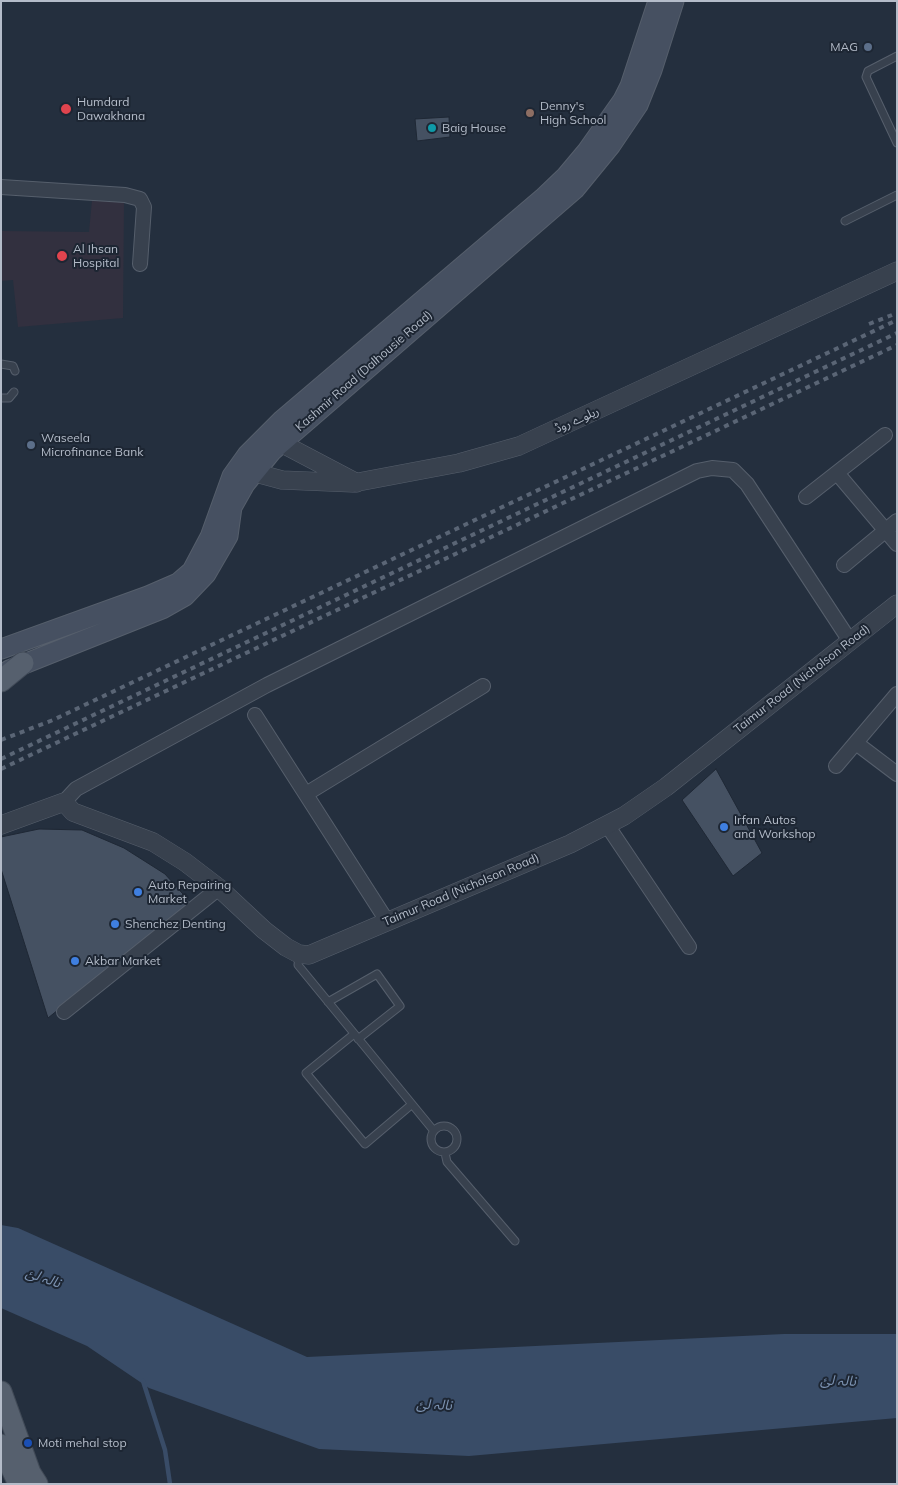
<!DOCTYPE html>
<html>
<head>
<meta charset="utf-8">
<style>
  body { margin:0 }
  #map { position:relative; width:898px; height:1485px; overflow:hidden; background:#242f3e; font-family:Mulish,sans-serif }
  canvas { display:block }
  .frame { position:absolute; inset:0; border:2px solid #b4bcc9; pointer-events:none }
</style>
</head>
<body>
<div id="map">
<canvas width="898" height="1485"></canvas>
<div class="frame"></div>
</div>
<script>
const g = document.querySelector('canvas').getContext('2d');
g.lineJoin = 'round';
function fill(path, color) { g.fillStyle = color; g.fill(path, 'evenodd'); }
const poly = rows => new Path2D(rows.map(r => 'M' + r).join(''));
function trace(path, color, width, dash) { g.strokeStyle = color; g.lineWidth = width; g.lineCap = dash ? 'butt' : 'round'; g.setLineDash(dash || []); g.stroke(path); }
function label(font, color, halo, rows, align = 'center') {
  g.font = font + ' Mulish,"Noto Sans Arabic",sans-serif'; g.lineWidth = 4; g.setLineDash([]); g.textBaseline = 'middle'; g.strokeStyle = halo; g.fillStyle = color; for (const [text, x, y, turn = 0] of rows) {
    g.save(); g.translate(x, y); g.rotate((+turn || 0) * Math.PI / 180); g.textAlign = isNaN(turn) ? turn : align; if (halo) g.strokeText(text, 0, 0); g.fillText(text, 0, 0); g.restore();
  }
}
const medical = poly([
  [92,200,124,202,123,318,18,327,13,280,1,281,1,231,89,232]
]);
const water = poly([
  [1,1225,18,1228,307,1357,784,1334,897,1334,897,1418,469,1456,319,1449,149,1388,87,1346,1,1308]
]);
const stream = poly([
  [143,1381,165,1450,170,1484]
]);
const building = poly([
  [449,117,450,137,417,141,415,119,449,117],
  [716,769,762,853,733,876,682,800,716,769],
  [39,829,82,830,124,848,165,874,191,903,48,1018,1,869,1,837,39,829]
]);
const service = poly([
  [897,56,868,71,866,77,897,143],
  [845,221,897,195],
  [1,364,13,366,15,371],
  [1,398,9,398,14,392],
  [299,955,298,965,434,1131],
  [328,1002,377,974,400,1006,358,1039],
  [354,1034,306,1073,365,1144,411,1105],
  '431 1139a13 13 0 1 1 26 0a13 13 0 1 1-26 0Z',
  [445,1153,447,1162,515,1241]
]);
const minor = poly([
  [1,187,125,195,140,199,144,207,140,264],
  [837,473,897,544],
  [806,497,885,435],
  [844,565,897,521],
  [255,715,387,921],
  [856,743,897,774],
  [836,766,897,694],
  [306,794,483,686],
  [64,802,76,789,267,685,697,471,712,468,733,470,747,484,850,641],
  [607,825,689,947],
  [64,1012,219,888]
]);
const tertiary = poly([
  [272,434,281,443,357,483],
  [241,469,282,480,353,483,459,463,519,446,897,271],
  [1,825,64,802,73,812,153,842,185,862,219,888,264,930,286,947,299,954,309,955,570,844,624,816,666,787,897,604]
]);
const secondary = poly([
  [1,649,148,596,178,583,192,571,210,537,232,476,247,455,282,420,543,198,566,176,587,151,623,100,630,86,658,1],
  [9,670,162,609,185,596,206,574,228,536,232,507,245,484,272,451,575,189,611,145,638,105,652,70,674,1]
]);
const primary = poly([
  [1,681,23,663],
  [1,1392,30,1473,37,1484],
  [1,1445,19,1484]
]);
const rail = poly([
  [869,324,892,315],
  [1,740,53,720,897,320],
  [1,759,897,333],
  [1,769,897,345]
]);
const markers = [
  [868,47,5,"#5c6f8a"],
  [66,109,6,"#e0444e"],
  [530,113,5,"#8d6e63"],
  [432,128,5,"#0f9aa8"],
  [62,256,6,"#e0444e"],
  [31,445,5,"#5c6f8a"],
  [724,827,5,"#3f7fe0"],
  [138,892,5,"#3f7fe0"],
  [115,924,5,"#3f7fe0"],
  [75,961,5,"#3f7fe0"],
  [28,1443,5,"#1a4fb4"]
];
const poiNames = [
  ["MAG",858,47,"right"],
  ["Humdard",77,102],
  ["Dawakhana",77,116],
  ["Denny's",540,106],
  ["High School",540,120],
  ["Baig House",442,128],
  ["Al Ihsan",73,249],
  ["Hospital",73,263],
  ["Waseela",41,438],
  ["Microfinance Bank",41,452],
  ["Irfan Autos",734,820],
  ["and Workshop",734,834],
  ["Auto Repairing",148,885],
  ["Market",148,899],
  ["Shenchez Denting",125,924],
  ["Akbar Market",85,961],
  ["Moti mehal stop",38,1443]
];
const streetNames = [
  ["Kashmir Road (Dalhousie Road)",364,371,-41],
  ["ریلوے روڈ",577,420,-24],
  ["Taimur Road (Nicholson Road)",802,679,-38],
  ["Taimur Road (Nicholson Road)",461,890,-23]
];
const waterNames = [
  ["نالہ لئ",43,1278,19],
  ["نالہ لئ",838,1381,2],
  ["نالہ لئ",434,1405,2]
];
fill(medical, '#32303f');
fill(water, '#394c67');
trace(stream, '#394c67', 4.5);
fill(building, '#455162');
trace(building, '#1f2835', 1);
trace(service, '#565f6c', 9);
trace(minor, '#565f6c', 16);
trace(tertiary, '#565f6c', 19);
trace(secondary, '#565f6c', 21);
trace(primary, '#414a57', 23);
trace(service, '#38414e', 7);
trace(minor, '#38414e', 14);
trace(tertiary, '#38414e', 18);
trace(secondary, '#465061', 19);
trace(primary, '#56606e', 21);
trace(rail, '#5a6575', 4, [5, 5]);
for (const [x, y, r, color] of markers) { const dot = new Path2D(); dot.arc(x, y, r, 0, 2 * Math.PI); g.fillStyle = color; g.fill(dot); trace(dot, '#1d2633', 2); }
label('12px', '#b4bcc9', '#1d2633', poiNames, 'left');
label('12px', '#b4bcc9', '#1d2633', streetNames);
label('italic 14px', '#7c92b1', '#1d2633', waterNames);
</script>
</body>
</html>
